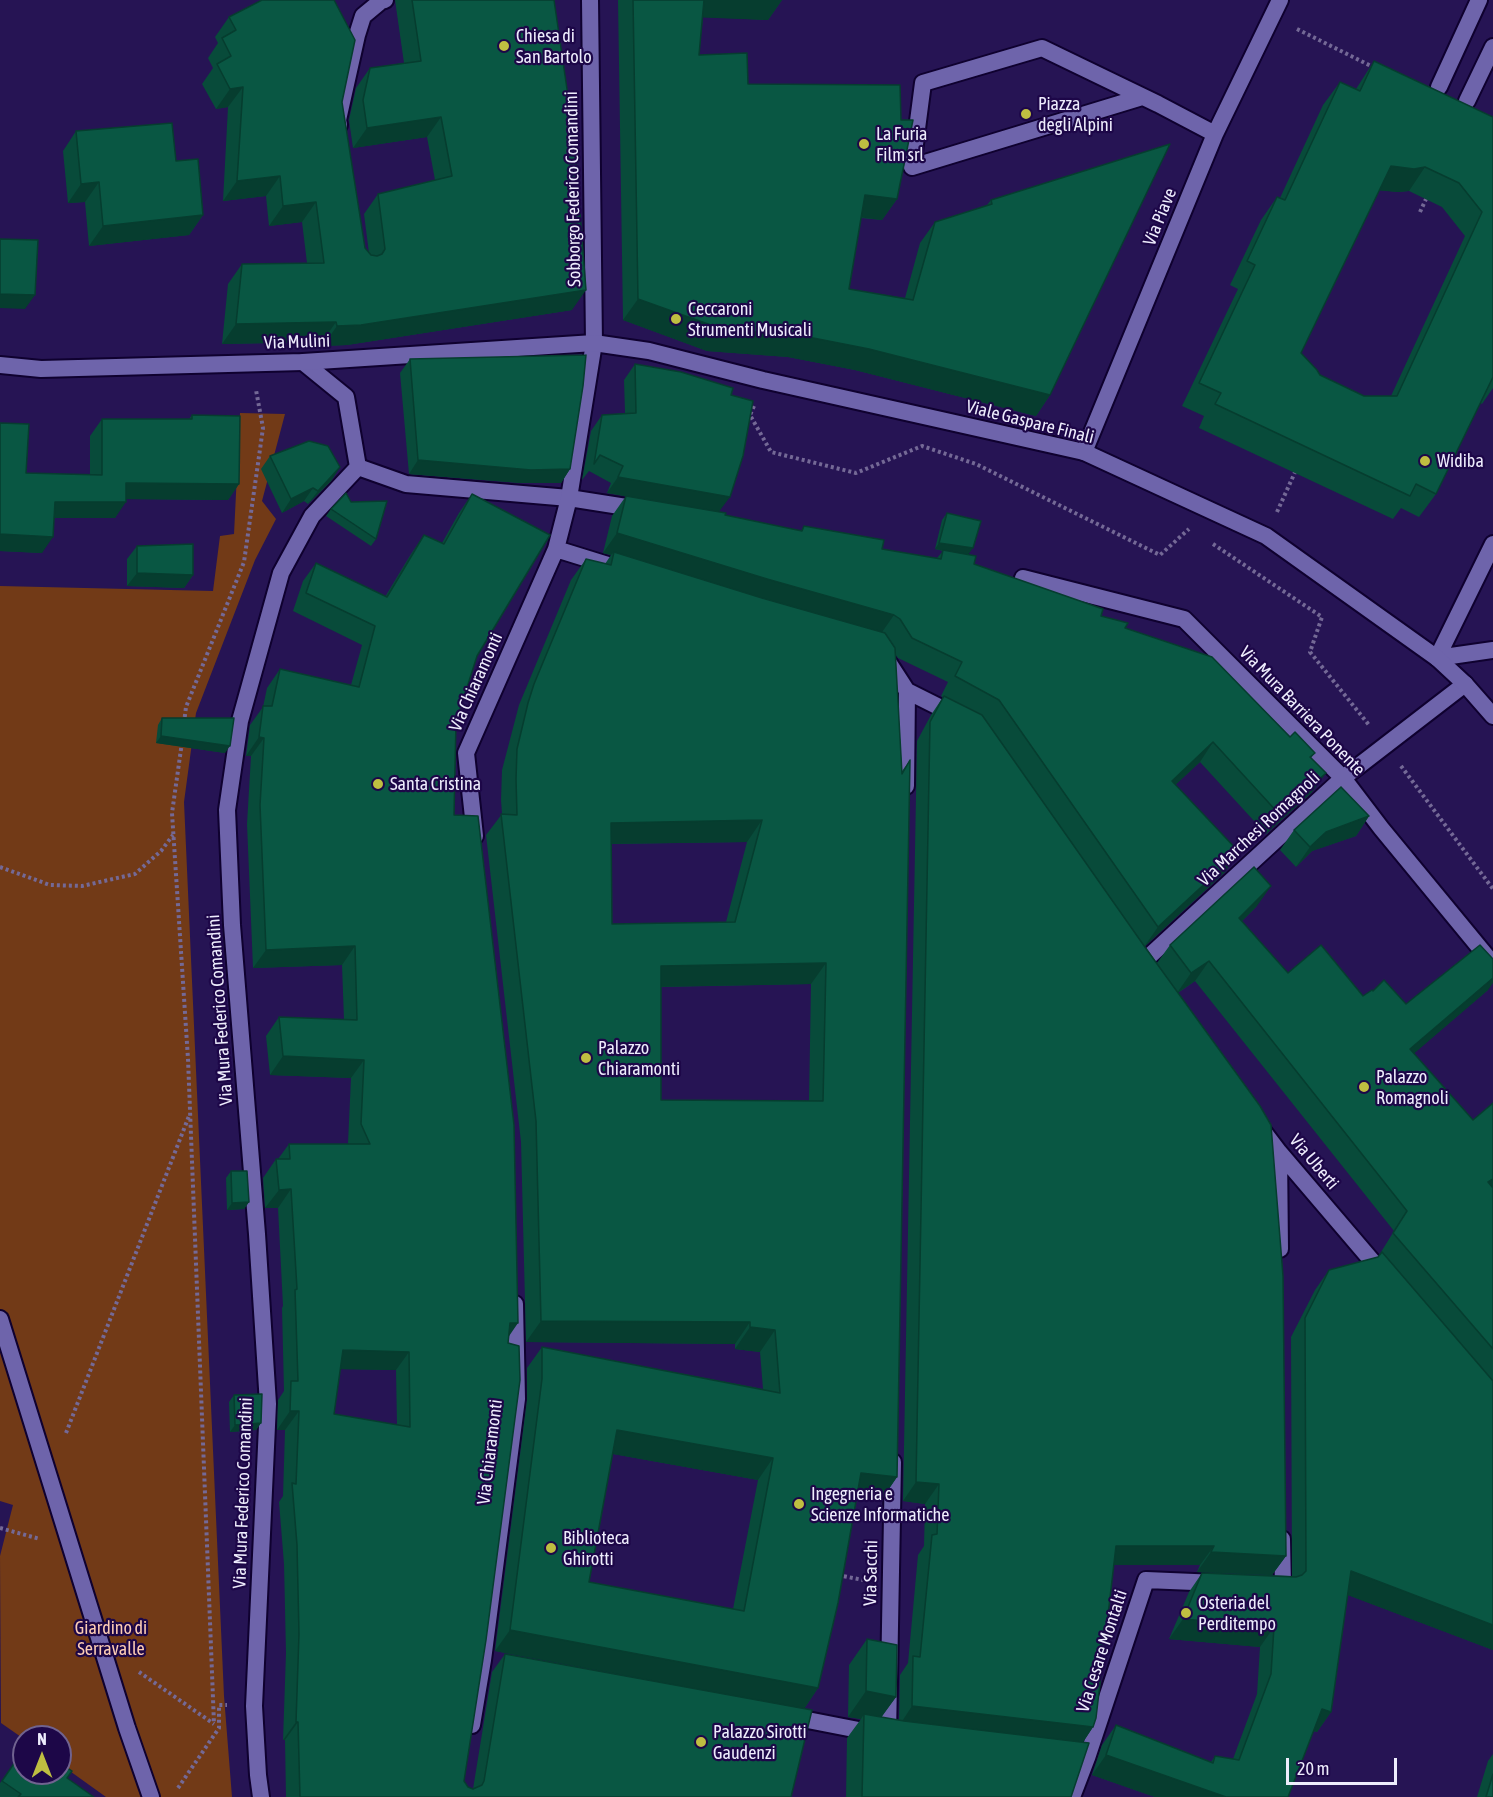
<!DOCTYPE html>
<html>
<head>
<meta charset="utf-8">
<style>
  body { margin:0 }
  #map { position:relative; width:1493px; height:1797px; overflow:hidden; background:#261454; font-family:"Asap Condensed",sans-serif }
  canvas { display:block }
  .north { position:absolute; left:12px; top:1725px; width:60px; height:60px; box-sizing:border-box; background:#1d0748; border:2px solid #706390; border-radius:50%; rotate:0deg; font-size:16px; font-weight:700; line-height:24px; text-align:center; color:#edecfc }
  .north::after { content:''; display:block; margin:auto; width:21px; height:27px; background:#bfbe41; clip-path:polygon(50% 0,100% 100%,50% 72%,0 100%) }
  .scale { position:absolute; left:1286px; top:1758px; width:111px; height:27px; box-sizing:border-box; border:3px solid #edecfc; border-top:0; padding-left:8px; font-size:18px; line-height:21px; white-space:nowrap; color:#edecfc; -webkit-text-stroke:4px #1d0748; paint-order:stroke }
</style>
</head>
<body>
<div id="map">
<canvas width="1493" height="1797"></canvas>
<div class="north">N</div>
<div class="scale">20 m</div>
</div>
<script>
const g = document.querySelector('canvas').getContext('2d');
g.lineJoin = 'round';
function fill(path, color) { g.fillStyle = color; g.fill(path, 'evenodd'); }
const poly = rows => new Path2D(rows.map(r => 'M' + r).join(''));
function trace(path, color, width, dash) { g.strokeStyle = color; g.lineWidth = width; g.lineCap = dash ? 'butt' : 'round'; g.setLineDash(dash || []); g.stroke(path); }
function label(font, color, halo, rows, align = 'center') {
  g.font = font + ' "Asap Condensed",sans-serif'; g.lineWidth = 4.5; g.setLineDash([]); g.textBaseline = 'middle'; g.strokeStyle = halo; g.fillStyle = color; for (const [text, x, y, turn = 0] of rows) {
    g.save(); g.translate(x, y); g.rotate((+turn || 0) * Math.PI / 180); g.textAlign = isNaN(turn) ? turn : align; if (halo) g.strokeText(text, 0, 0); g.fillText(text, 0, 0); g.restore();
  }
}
const green = poly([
  [240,413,285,414,262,501,276,519,255,560,196,713,184,802,224,1696,232,1797,106,1797,60,1764,60,1737,24,1737,24,1739,1,1723,0,1556,13,1505,0,1501,0,586,213,591,220,536,234,534]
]);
const path = poly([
  [1297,29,1373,67],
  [1420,212,1426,199],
  [754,406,750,415,771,452,856,473,922,446,976,464,1160,555,1189,529],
  [1277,512,1296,470],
  [1213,544,1322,617,1310,652,1369,725],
  [184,723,186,707,244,562,263,428,256,390],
  [182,742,172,813,188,1059,214,1724],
  [1401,766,1493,889],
  [0,867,50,885,82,886,135,874,161,851,173,835],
  [66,1433,189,1116],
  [0,1528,40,1539],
  [838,1575,863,1580],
  [139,1672,214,1724],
  [178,1788,219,1728,219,1705,227,1705]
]);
const service = poly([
  [1439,87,1479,0],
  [1467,101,1493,47]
]);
const pedestrian = poly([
  [358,467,406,484,569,498],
  [0,1319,127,1728,151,1797]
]);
const minor = poly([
  [1142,97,912,167,923,83,1042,48,1158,104,1215,134],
  [339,125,338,120,357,35,363,16,381,1,385,0],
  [1084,452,1215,134,1280,0],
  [569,498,639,509],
  [556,549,627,571],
  [1023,578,1184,619,1343,778,1381,828,1493,964],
  [885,657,907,691,955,715],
  [1437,658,1493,544],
  [1437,658,1493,650],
  [906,786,907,691],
  [475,836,466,753,556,549,569,498,594,343,590,0],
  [1142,963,1343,778,1465,684],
  [1260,1127,1279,1152,1384,1275],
  [1279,1152,1280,1249],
  [1271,1585,1283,1586,1282,1539],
  [787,1716,874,1733],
  [472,1725,483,1660,517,1399,515,1304],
  [888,1735,893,1462],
  [261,1797,258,1775,254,1706,268,1404,257,1234,232,925,227,810,240,721,281,573,312,516,358,467,346,397,303,362],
  [1072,1797,1087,1758,1146,1580,1218,1583]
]);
const tertiary = poly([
  [0,365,41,369,303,362,594,343,649,351,763,380,1084,452,1266,536,1437,658,1465,684,1493,716]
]);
const wall = poly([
  [395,0,554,0,572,310,347,345,323,346,322,342,222,344,228,284,242,264,307,263,302,222,269,226,266,196,223,201,228,107,216,109,202,84,213,68,208,58,218,43,215,37,229,17,342,102,365,248,369,253,364,214,378,194,435,180,427,137,353,148,349,120,356,88,370,68,404,63],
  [618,0,782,0,768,20,703,17,699,55,748,84,897,199,882,220,861,218,849,289,905,298,920,243,935,222,987,205,991,200,1050,395,1036,416,855,370,788,357,707,351,623,320],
  [1374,61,1493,117,1493,388,1482,404,1480,402,1436,494,1419,517,1401,508,1393,519,1199,428,1204,416,1182,406,1238,289,1230,285,1261,220,1277,197,1280,198,1323,105,1340,82,1356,89],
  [1379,190,1398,192,1409,191,1442,207,1465,236,1391,396,1364,396,1320,375,1301,353],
  [76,131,176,161,203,215,189,235,89,246,85,202,68,203,63,151],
  [410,359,570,469,561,483,521,483,409,474,400,373],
  [635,364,731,395,719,512,725,515,801,531,804,526,882,549,937,558,943,551,935,549,942,520,947,513,974,564,1101,616,1125,628,1315,753,1311,758,1312,792,1266,834,1200,762,1175,785,1225,872,1145,946,1157,963,1170,945,1257,906,1242,921,1288,973,1363,996,1373,991,1406,1004,1488,990,1414,1053,1473,1120,1493,1103,1493,1650,1348,1595,1331,1712,1317,1732,1313,1731,1288,1797,1155,1797,1092,1775,1102,1745,1116,1725,1211,1762,1215,1756,1233,1759,1257,1694,1260,1647,1169,1639,1189,1592,1202,1573,1292,1576,1291,1337,1315,1290,1329,1270,1378,1257,1394,1231,1195,981,1178,993,1286,1556,1272,1575,1197,1572,1200,1565,1114,1565,1093,1727,1083,1742,1071,1797,846,1797,847,1738,861,1719,848,1717,849,1665,867,1639,896,1697,881,1717,899,1721,900,1675,908,1663,918,1555,924,1546,925,1504,903,1501,917,741,931,715,943,697,941,696,948,682,898,658,895,654,902,771,910,760,897,1477,882,1499,857,1496,818,1688,804,1709,495,1651,527,1400,527,1368,542,1347,763,1389,760,1352,735,1349,735,1344,526,1342,521,1142,486,835,502,814,501,800,502,770,519,705,571,580,586,559,605,564,611,555,603,553,612,516,626,496,607,493,611,483,589,471,582,480,591,431,602,415,625,413,624,380],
  [747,842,726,922,612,924,611,844],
  [811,984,809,1101,661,1100,661,987],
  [613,1454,758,1480,733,1609,589,1582],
  [192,415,239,484,228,500,126,499,115,518,54,518,42,553,0,551,0,423,26,473,90,475,90,436,102,419,189,419],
  [270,456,340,467,331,481,308,504,304,501,282,513,261,469],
  [472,494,477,656,456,722,454,815,509,1336,464,1781,468,1787,473,1789,492,1672,505,1654,791,1797,286,1797,285,1740,283,1740,286,1653,284,1564,279,1502,283,1496,285,1430,277,1430,278,1400,284,1391,282,1308,283,1306,278,1208,265,1208,263,1178,276,1159,278,1159,289,1144,349,1144,348,1143,351,1078,270,1075,266,1036,279,1017,344,1020,342,965,253,968,247,824,251,756,246,756,250,725,263,707,267,688,280,669,351,685,362,645,293,611,303,581,316,563,385,597,411,554,424,535,442,543,459,513],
  [340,1369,396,1370,397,1425,334,1414],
  [331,509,376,539,371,546,326,516],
  [137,546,193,575,184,588,127,586,127,559],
  [162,718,225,753,156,743,158,725],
  [1369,816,1356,836,1312,851,1296,867,1280,850,1294,830],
  [231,1171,249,1202,244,1209,227,1210,226,1178],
  [234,1395,261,1423,256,1430,230,1432,229,1402],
  [24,1749,67,1778,94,1797,0,1797,0,1783],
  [1493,1754,1493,1797,1477,1797,1488,1761]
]);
const shadedWall = poly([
  [702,0,782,0,768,20,690,17],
  [243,87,228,107,216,109,230,89],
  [441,117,427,137,353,148,367,128],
  [1391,166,1425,167,1409,191,1398,192,1374,190],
  [280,176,266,196,223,201,237,181],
  [99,182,85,202,68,203,81,184],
  [865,195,897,199,882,220,850,216],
  [316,202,302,222,269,226,283,206],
  [203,215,189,235,89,246,103,226],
  [586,290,572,310,347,345,323,346,337,326],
  [0,294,35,295,25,309,0,308],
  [638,299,803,336,869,349,1050,395,1036,416,855,370,788,357,707,351,623,320],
  [336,322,322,342,222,344,236,324],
  [418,460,570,469,561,483,521,483,409,474],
  [340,467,331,481,308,504,318,491],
  [618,477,730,497,718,513,607,493],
  [126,483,239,484,228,500,115,499],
  [313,488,304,501,282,513,291,499],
  [55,502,126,502,115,518,44,518],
  [617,533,894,615,880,635,614,552,611,555,603,553],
  [0,534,53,537,42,553,0,551],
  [939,543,973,548,968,555,935,549],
  [137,573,193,575,184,588,127,586],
  [161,736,230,746,225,753,156,743],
  [259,737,264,738,251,756,246,756],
  [1213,742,1200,762,1158,801,1172,781],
  [1326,773,1312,792,1266,834,1280,815],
  [1369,816,1356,836,1312,851,1296,867,1310,847,1326,832],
  [762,820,747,842,596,844,611,823],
  [1239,852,1225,872,1144,947,1158,927],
  [1271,886,1257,906,1225,938,1239,918],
  [355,946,342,965,253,968,266,950],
  [1209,961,1195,981,1177,993,1191,973],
  [826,963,811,984,646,987,661,966],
  [1493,978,1493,983,1488,990,1396,1069,1410,1049],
  [283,1056,364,1060,351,1078,270,1075],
  [1493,1179,1493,1190,1488,1182],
  [291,1189,278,1208,265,1208,279,1190],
  [249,1202,244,1209,227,1210,232,1203],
  [541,1321,750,1322,735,1344,526,1342],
  [510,1323,518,1323,505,1342],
  [750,1327,775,1330,760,1352,735,1349],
  [343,1350,409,1352,396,1370,330,1369],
  [290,1411,299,1411,285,1430,277,1430],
  [261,1423,256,1430,230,1432,235,1425],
  [617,1430,773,1458,758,1480,602,1452],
  [861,1473,897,1477,882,1499,846,1494],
  [916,1482,939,1484,925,1504,903,1501],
  [1116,1546,1214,1546,1200,1565,1103,1565],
  [1211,1552,1286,1556,1272,1575,1197,1572],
  [1351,1571,1493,1625,1493,1650,1337,1591],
  [1183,1619,1274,1627,1260,1647,1169,1639],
  [510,1630,818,1688,804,1709,495,1651],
  [866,1691,896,1697,878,1722,864,1714,861,1719,848,1717],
  [912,1706,1093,1727,1080,1747,899,1726],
  [1322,1709,1331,1712,1317,1732,1308,1729],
  [296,1722,298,1722,285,1740,283,1740],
  [1106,1755,1226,1797,1155,1797,1092,1775]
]);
const building = poly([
  [262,0,334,0,355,40,342,102,365,248,371,255,377,256,382,254,385,249,378,194,452,176,441,117,367,128,363,100,370,68,421,61,412,0,554,0,574,137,586,290,361,325,337,326,336,322,236,324,242,264,324,263,316,202,283,206,280,176,237,181,243,87,230,89,217,64,231,56,222,38,236,30,229,17,262,0],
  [633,0,704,0,699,55,747,53,748,84,900,85,901,120,913,120,897,199,865,195,849,289,913,300,935,222,992,204,991,200,1170,144,1050,395,869,349,803,336,722,329,638,299,633,0],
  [1374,61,1493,117,1493,377,1436,494,1416,484,1410,496,1215,404,1221,393,1199,383,1255,265,1247,261,1277,197,1285,200,1340,82,1360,91,1374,61],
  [1391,166,1414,169,1425,167,1459,183,1482,212,1397,396,1364,396,1320,375,1317,370,1301,353,1391,166],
  [172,123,176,161,198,159,203,215,103,226,99,182,81,184,76,131,172,123],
  [0,239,38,240,35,295,0,294,0,239],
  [586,355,583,386,570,469,531,470,418,460,410,359,586,355],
  [635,364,681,372,733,388,731,395,753,401,743,456,730,497,618,477,623,466,600,455,594,464,602,415,636,413,635,364],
  [192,415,240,416,239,484,126,483,126,502,55,502,53,537,0,534,0,423,29,424,26,473,102,475,102,419,192,419,192,415],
  [309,441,328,446,340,467,318,491,313,488,291,499,270,456,309,441],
  [346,493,351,502,387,501,376,539,331,509,346,493],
  [472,494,550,535,477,656,456,722,454,815,478,816,514,1125,518,1323,510,1323,508,1343,519,1346,520,1380,486,1640,464,1781,468,1787,473,1789,482,1785,484,1781,505,1654,812,1710,791,1797,300,1797,298,1722,296,1722,299,1634,297,1545,292,1483,296,1484,299,1411,290,1411,291,1381,298,1381,295,1290,297,1289,291,1189,279,1190,276,1159,290,1159,289,1144,370,1144,361,1124,364,1060,283,1056,279,1017,357,1020,355,946,266,950,260,805,264,738,259,737,263,706,272,706,280,669,359,687,375,626,306,593,316,563,387,597,424,535,444,544,472,494],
  [343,1350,409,1352,410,1427,334,1414,343,1350],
  [626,496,726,513,725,515,802,531,804,526,884,540,882,549,941,559,943,550,976,556,974,564,1103,609,1101,616,1128,623,1125,628,1212,657,1290,737,1295,732,1315,753,1310,757,1326,773,1280,815,1213,742,1172,781,1239,852,1158,927,999,700,955,676,962,662,912,638,900,619,894,615,767,579,617,533,626,496],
  [947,513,981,521,973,548,939,543,947,513],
  [193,544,193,575,137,573,137,546,193,544],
  [614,552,762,598,885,633,895,648,902,774,910,760,897,1477,861,1473,838,1603,818,1688,510,1630,542,1379,542,1347,780,1393,775,1330,750,1327,750,1322,541,1321,536,1121,501,814,517,815,516,779,517,749,528,703,534,684,586,559,611,565,614,552],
  [762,820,735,922,612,924,611,823,762,820],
  [826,963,823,1101,661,1100,661,966,826,963],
  [617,1430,773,1458,744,1611,589,1582,617,1430],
  [944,696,982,715,1147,950,1260,1106,1271,1125,1283,1276,1286,1556,1211,1552,1214,1546,1116,1546,1096,1718,1093,1727,912,1706,913,1656,920,1657,932,1535,937,1534,939,1484,916,1482,930,722,944,696],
  [162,718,234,718,230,746,161,736,162,718],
  [1341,787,1369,816,1326,832,1310,847,1294,830,1341,787],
  [1254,867,1271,886,1239,918,1288,973,1321,945,1363,996,1372,990,1373,991,1384,980,1406,1004,1480,945,1493,959,1493,978,1410,1049,1473,1120,1493,1103,1493,1179,1488,1182,1493,1188,1493,1349,1393,1233,1407,1211,1209,961,1191,973,1170,945,1254,867],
  [231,1171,247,1171,249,1202,232,1203,231,1171],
  [1382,1252,1493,1381,1493,1625,1351,1571,1331,1712,1322,1709,1288,1797,1226,1797,1106,1755,1116,1725,1213,1763,1215,1756,1239,1760,1271,1674,1274,1627,1183,1619,1202,1573,1296,1577,1302,1575,1306,1571,1305,1318,1329,1270,1378,1257,1382,1252],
  [262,1394,261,1423,235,1425,234,1395,262,1394],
  [867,1639,897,1645,896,1697,866,1691,867,1639],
  [864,1714,904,1721,1089,1743,1071,1797,862,1797,864,1714],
  [24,1749,24,1773,60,1773,60,1763,72,1771,67,1778,94,1797,18,1797,21,1794,2,1781,24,1749],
  [1493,1774,1493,1797,1486,1797,1493,1774]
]);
const markers = [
  [504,46,6,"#bfbe41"],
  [1026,114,6,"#bfbe41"],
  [864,144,6,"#bfbe41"],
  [676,319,6,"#bfbe41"],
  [1425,461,6,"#bfbe41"],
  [378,784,6,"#bfbe41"],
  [586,1058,6,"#bfbe41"],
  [1364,1087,6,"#bfbe41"],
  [799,1504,6,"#bfbe41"],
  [551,1548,6,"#bfbe41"],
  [1186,1613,6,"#bfbe41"],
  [701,1742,6,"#bfbe41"]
];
const poiNames = [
  ["Chiesa di",516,36],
  ["San Bartolo",516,57],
  ["Piazza",1038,104],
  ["degli Alpini",1038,125],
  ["La Furia",876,134],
  ["Film srl",876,155],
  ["Ceccaroni",688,309],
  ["Strumenti Musicali",688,330],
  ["Widiba",1437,461],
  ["Santa Cristina",390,784],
  ["Palazzo",598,1048],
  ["Chiaramonti",598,1069],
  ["Palazzo",1376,1077],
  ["Romagnoli",1376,1098],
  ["Ingegneria e",811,1494],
  ["Scienze Informatiche",811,1515],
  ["Biblioteca",563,1538],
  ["Ghirotti",563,1559],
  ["Osteria del",1198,1603],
  ["Perditempo",1198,1624],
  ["Palazzo Sirotti",713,1732],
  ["Gaudenzi",713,1753]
];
const streetNames = [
  ["Sobborgo Federico Comandini",573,189,-91],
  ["Via Piave",1160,217,-68],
  ["Via Mulini",297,342,-2],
  ["Viale Gaspare Finali",1030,422,14],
  ["Via Chiaramonti",476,682,-66],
  ["Via Mura Barriera Ponente",1302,711,46],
  ["Via Marchesi Romagnoli",1259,829,-43],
  ["Via Mura Federico Comandini",220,1010,-94],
  ["Via Uberti",1314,1162,50],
  ["Via Chiaramonti",490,1452,-83],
  ["Via Mura Federico Comandini",243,1493,-88],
  ["Via Sacchi",871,1573,-89],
  ["Via Cesare Montalti",1102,1651,-72]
];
const parkNames = [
  ["Giardino di",111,1628],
  ["Serravalle",111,1649]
];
fill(green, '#723a17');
trace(service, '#0f012f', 20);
trace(pedestrian, '#0f012f', 20);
trace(minor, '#0f012f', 20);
trace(tertiary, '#0f012f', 20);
trace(path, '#746996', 4, [3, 3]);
trace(service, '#6e64ab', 16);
trace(pedestrian, '#6e64ab', 16);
trace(minor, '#6e64ab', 16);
trace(tertiary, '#6e64ab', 16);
fill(wall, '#084b3a');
fill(shadedWall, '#063d2f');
fill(building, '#095743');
trace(building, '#063d2f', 1.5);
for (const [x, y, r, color] of markers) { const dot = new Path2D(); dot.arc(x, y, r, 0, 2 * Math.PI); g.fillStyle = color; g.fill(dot); trace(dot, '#1d0748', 2); }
label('18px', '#edecfc', '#1d0748', poiNames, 'left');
label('18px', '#edecfc', '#1d0748', streetNames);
label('18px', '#fdcdb4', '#1d0748', parkNames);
</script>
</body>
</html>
